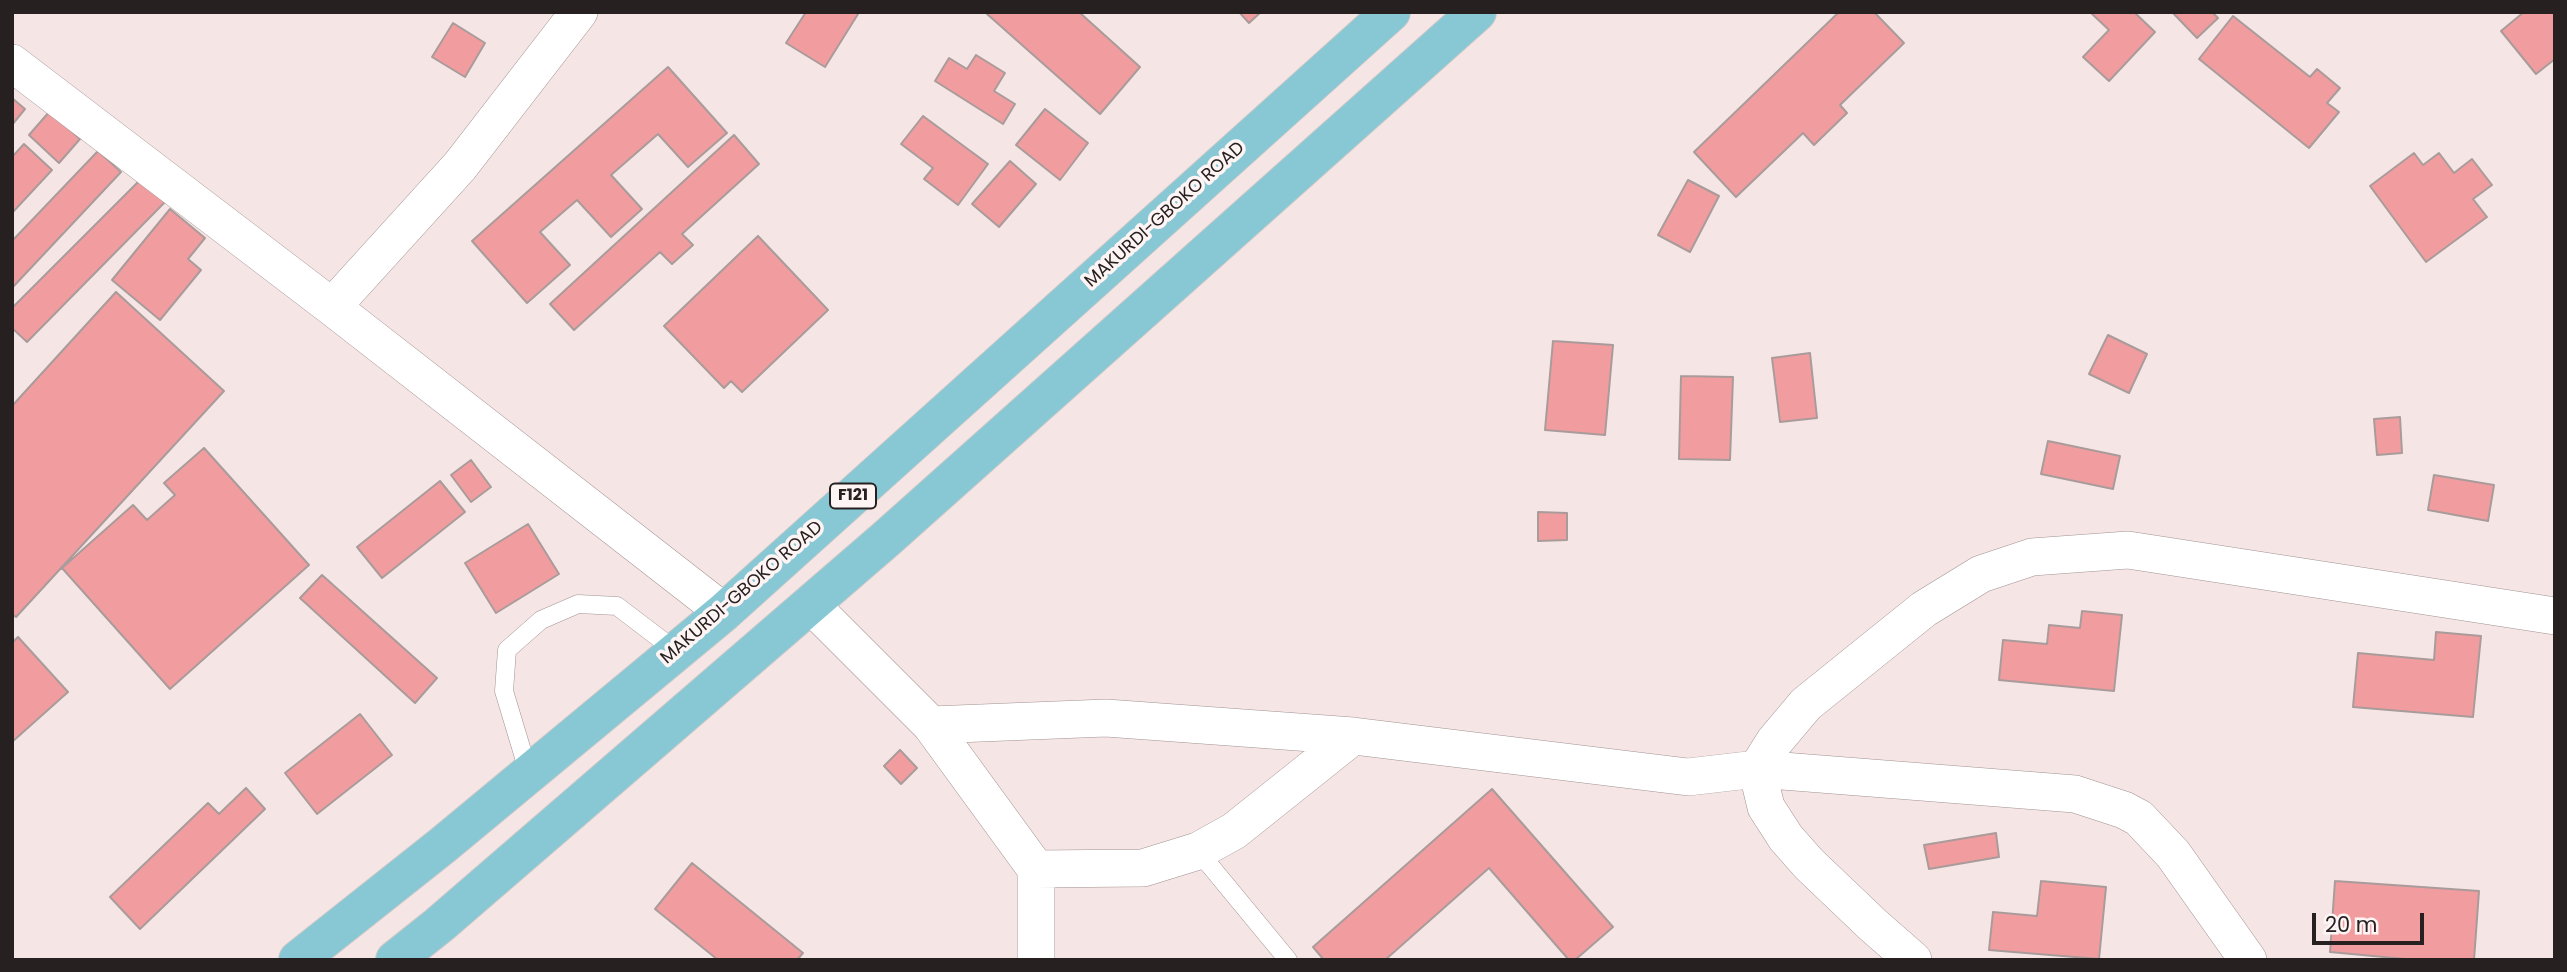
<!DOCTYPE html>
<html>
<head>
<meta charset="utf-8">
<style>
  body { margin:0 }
  #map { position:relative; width:2567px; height:972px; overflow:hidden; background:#f6e5e5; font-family:Poppins,sans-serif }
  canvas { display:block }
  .frame { position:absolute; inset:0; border:14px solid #262020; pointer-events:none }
  .scale { position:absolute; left:2312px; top:913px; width:112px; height:32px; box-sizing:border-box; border:4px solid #262020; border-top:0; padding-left:9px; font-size:21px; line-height:24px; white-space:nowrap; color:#262020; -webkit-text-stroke:5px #fef4f4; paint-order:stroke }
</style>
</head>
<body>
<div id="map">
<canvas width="2567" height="972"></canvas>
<div class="frame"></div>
<div class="scale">20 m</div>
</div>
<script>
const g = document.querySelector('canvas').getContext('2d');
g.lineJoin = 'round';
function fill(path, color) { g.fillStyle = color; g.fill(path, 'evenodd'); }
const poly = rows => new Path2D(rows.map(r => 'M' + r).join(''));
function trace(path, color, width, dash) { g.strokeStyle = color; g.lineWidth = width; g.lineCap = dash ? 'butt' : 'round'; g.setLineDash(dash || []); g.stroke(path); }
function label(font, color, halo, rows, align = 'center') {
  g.font = font + ' Poppins,sans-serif'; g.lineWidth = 7; g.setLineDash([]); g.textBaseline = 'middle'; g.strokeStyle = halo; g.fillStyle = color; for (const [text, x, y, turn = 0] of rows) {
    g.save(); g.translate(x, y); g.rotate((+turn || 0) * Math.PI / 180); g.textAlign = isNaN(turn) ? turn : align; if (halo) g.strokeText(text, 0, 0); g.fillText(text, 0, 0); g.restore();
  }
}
const building = poly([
  [806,12,855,12,858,14,825,67,786,43,806,12],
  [989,12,1079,12,1140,67,1100,114,987,14,989,12],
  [1239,12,1261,12,1249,23,1239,12],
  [1839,12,1874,12,1904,43,1840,105,1847,113,1814,145,1803,133,1736,197,1694,152,1839,12],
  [2090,12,2134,12,2155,32,2109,81,2083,57,2109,30,2090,12],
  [2172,12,2212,12,2218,18,2197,38,2172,12],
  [2524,12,2555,12,2555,59,2536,74,2501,31,2524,12],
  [2233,16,2310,77,2317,69,2340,88,2327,103,2339,112,2309,148,2199,59,2233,16],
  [453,23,485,43,465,77,432,57,453,23],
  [976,55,1005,73,994,91,1015,104,1003,124,935,81,949,58,967,69,976,55],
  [668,67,727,133,688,167,658,134,611,175,642,209,611,237,577,200,540,232,570,265,527,303,472,241,668,67],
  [12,98,25,109,12,125,12,98],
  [1045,109,1088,143,1060,180,1016,145,1045,109],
  [50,111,80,139,59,163,29,135,50,111],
  [923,116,988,164,958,205,924,179,933,168,901,144,923,116],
  [734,135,759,164,682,234,693,245,672,264,660,252,574,330,550,304,734,135],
  [24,144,52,170,12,213,12,157,24,144],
  [98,151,121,172,12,288,12,241,98,151],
  [2414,153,2423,165,2439,153,2454,173,2472,159,2492,185,2473,199,2487,217,2426,262,2370,186,2414,153],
  [1010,161,1036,184,999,227,972,204,1010,161],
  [143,177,166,201,27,342,12,328,12,308,143,177],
  [1688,180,1719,196,1690,252,1658,235,1688,180],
  [170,209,205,238,188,259,201,270,160,320,112,280,170,209],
  [758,236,828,310,742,392,731,381,724,388,664,326,758,236],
  [116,292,224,391,16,617,12,614,12,406,116,292],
  [2108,335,2147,354,2129,393,2089,374,2108,335],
  [1553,341,1613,345,1605,435,1545,430,1553,341],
  [1810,353,1817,418,1780,422,1772,358,1810,353],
  [1681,376,1733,377,1730,460,1679,459,1681,376],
  [2400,417,2402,453,2377,455,2374,419,2400,417],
  [2048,441,2120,456,2113,489,2041,474,2048,441],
  [204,448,309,565,170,689,62,568,133,505,147,520,175,495,164,483,204,448],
  [471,460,491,487,471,502,451,475,471,460],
  [2434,475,2494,485,2488,521,2428,510,2434,475],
  [440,481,465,512,382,578,357,547,440,481],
  [1538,512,1567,513,1567,540,1538,541,1538,512],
  [528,524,559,574,496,613,465,563,528,524],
  [322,575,437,678,415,703,300,598,322,575],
  [2082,611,2122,615,2114,691,1999,680,2003,640,2047,644,2049,625,2080,628,2082,611],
  [2436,632,2481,636,2473,717,2353,707,2358,653,2434,660,2436,632],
  [18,637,68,692,12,742,12,643,18,637],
  [360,714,392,755,317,814,285,773,360,714],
  [900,750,917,768,901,784,884,766,900,750],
  [246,788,265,809,140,929,110,897,208,803,219,814,246,788],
  [1492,789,1613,927,1575,960,1569,960,1489,868,1385,960,1324,960,1313,947,1492,789],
  [1996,833,1999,857,1929,869,1924,845,1996,833],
  [692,863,803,953,797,960,718,960,655,909,692,863],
  [2041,881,2106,887,2099,959,1989,950,1993,912,2037,916,2041,881],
  [2335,881,2479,891,2474,960,2416,960,2330,952,2335,881]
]);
const lane = poly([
  [529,774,504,691,507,650,541,620,578,604,617,606,676,651],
  [1198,851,1288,960]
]);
const street = poly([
  [12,63,332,307,724,612],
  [332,307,460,166,579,12],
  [810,604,931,725,1106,718,1353,736,1688,777,1757,769,2075,794,2124,810,2139,818,2173,854,2248,960],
  [931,725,1036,869,1036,960],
  [1036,869,1143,868,1198,851,1234,831,1353,736],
  [1913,960,1873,925,1809,864,1786,838,1766,807,1757,769,1774,742,1806,704,1924,609,1981,574,2032,557,2128,550,2555,616]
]);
const primary = poly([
  [298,960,443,845,724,612,1391,12],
  [395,960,439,925,886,539,1477,12]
]);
const shields = [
  [853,496,46]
];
const shieldNames = [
  ["F121",853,496]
];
const streetNames = [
  ["MAKURDI-GBOKO ROAD",1165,215,-42],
  ["MAKURDI-GBOKO ROAD",742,593,-41]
];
fill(building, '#f19da0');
trace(building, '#aa9b9b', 2);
trace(lane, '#a29393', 19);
trace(street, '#a29393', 38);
trace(primary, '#cbc9c9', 40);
trace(lane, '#fff', 18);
trace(street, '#fff', 37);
trace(primary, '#87c8d4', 38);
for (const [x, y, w] of shields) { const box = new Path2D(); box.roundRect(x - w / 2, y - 12.5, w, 25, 5); g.fillStyle = '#fef4f4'; g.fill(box); trace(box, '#262020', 2); }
label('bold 16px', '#262020', null, shieldNames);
label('18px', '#262020', '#fef4f4', streetNames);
</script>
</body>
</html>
